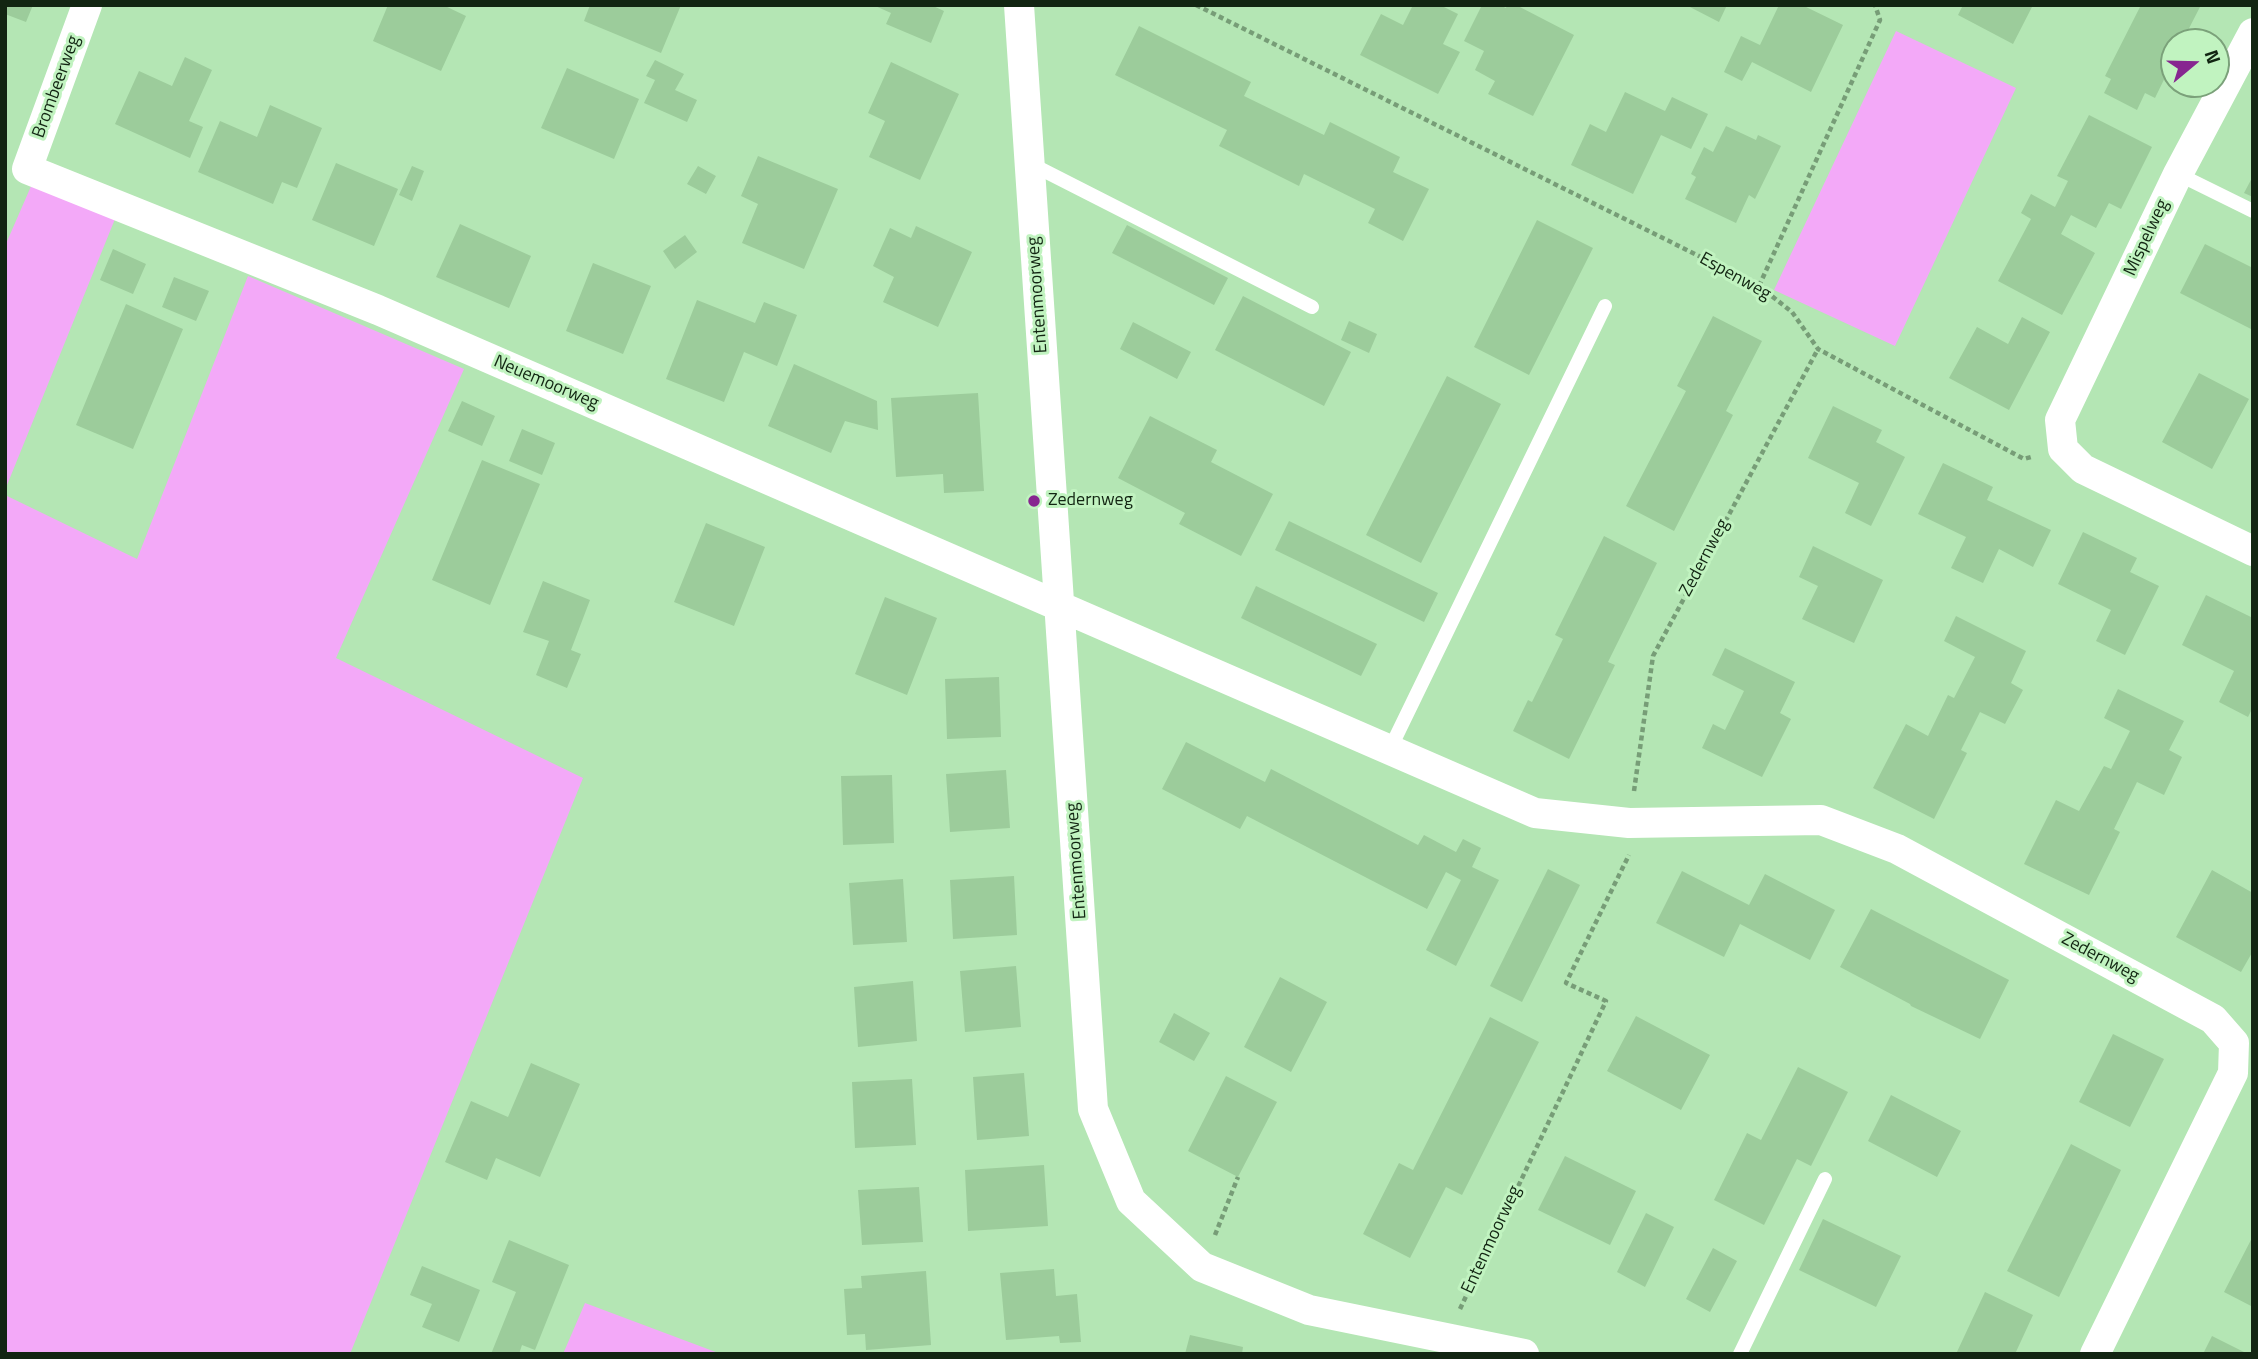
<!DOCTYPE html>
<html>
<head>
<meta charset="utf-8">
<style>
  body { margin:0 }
  #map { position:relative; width:2258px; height:1359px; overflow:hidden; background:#b4e6b4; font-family:"Titillium Web",sans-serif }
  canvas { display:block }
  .frame { position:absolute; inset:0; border:7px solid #122512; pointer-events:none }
  .north { position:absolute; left:2160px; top:28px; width:70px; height:70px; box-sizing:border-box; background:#c1f3c0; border:2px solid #7ba17a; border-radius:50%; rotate:71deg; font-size:19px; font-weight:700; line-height:28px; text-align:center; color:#122512 }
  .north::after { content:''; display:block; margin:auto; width:24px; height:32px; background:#872690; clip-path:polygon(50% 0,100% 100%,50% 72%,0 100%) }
</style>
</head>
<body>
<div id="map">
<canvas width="2258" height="1359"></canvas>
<div class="frame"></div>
<div class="north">N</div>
</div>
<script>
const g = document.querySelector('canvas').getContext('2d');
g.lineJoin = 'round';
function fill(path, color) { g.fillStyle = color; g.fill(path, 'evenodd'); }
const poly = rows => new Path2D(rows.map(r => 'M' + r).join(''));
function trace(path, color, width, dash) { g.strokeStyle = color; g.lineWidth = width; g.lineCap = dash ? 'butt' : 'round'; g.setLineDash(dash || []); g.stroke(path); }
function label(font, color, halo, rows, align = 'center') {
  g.font = font + ' "Titillium Web",sans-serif'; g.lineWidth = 6; g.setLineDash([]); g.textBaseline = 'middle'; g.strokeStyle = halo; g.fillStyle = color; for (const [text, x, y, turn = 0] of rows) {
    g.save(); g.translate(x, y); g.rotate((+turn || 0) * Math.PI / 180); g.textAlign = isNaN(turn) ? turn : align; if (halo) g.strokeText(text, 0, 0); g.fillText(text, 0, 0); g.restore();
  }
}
const green = poly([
  [1896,31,2016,88,1895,346,1774,290],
  [32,184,115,219,5,490,5,246],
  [248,276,464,369,336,658,583,778,350,1354,5,1354,5,495,137,559],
  [585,1303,721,1354,563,1354]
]);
const building = poly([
  [5,5,33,5,26,22,5,14],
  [388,5,443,5,466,16,441,71,373,41],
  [590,5,681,5,661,53,584,21],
  [873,5,931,5,944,11,931,43,886,24,891,13],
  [1413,5,1440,5,1458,14,1443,44,1460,52,1438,94,1360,55,1381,14,1403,25],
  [1482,5,1499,5,1506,8,1507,5,1516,5,1574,35,1533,116,1488,94,1495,81,1475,70,1484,51,1464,41],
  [1686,5,1727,5,1719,22],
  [1779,5,1802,5,1843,25,1811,92,1752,62,1742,81,1724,72,1741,36,1760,45],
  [1963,5,2033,5,2013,44,1958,15],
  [2141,5,2201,5,2182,42,2174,42,2174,59,2155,98,2145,93,2137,110,2104,93,2111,79,2105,76],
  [1139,26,1251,82,1244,96,1324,135,1330,122,1400,157,1393,172,1429,189,1403,241,1368,223,1375,209,1304,174,1299,186,1219,146,1227,130,1115,75],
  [185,57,212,70,189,121,203,127,190,158,115,124,139,71,172,86],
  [655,60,684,74,675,90,697,100,687,122,644,103,655,80,646,76],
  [891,62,959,94,920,180,869,157,885,121,868,113],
  [567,68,639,99,614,159,541,128],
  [1625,92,1665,111,1672,97,1708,114,1691,149,1661,135,1633,194,1571,165,1590,124,1606,132],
  [270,105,322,128,297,188,282,182,273,204,198,172,220,121,257,137],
  [2089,115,2152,147,2121,209,2109,203,2096,228,2071,215,2061,234,2095,253,2062,315,1998,281,2031,219,2021,213,2031,194,2055,207,2068,181,2057,176],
  [1726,126,1756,140,1758,135,1781,146,1755,199,1749,195,1736,223,1685,199,1696,177,1691,174,1704,147,1713,152],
  [758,156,838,189,804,269,742,243,758,204,741,196],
  [336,163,398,189,374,246,312,220],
  [412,166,424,171,412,201,399,195],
  [698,166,716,176,706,194,687,184],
  [2253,176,2253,197,2244,193],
  [1537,220,1593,248,1529,375,1474,347],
  [460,224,531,256,509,308,436,277],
  [1127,225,1228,278,1214,305,1112,253],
  [916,226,972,252,938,327,883,302,894,277,873,266,890,228,911,238],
  [685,235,697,252,675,269,663,251],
  [2205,244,2253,268,2253,330,2180,293],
  [113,249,146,264,133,294,100,280],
  [593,263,651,286,623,354,566,331],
  [174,277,209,291,196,321,162,307],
  [1243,296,1351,352,1324,406,1215,350],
  [697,300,755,323,764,302,797,315,777,366,744,352,724,402,666,379],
  [126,304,183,329,133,449,76,425],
  [1713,316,1762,341,1726,411,1733,415,1674,531,1626,506,1686,391,1677,386],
  [2022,317,2050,332,2009,410,1949,378,1977,327,2008,344],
  [1349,321,1377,334,1369,353,1341,340],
  [1133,322,1191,352,1177,379,1120,349],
  [794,364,877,401,878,430,845,421,831,453,768,426],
  [2199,373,2249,399,2212,469,2162,442],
  [1447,376,1501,404,1421,563,1366,535],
  [978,393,984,491,944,493,943,474,896,477,891,398],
  [462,401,495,416,482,446,448,431],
  [1833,406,1882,430,1876,442,1905,457,1871,526,1845,513,1859,483,1808,458],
  [1150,416,1217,450,1211,462,1273,494,1241,556,1179,524,1185,513,1118,478],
  [522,429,555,443,542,475,509,461],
  [482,460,540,484,490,605,432,580],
  [1943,463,1993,487,1987,500,2051,530,2033,567,1999,549,1983,583,1951,568,1966,537,1918,514],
  [1289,521,1438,593,1424,622,1275,550],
  [706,523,765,547,734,626,674,602],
  [2083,532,2137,558,2130,572,2159,586,2125,655,2096,641,2111,610,2058,584],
  [1604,536,1657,563,1608,662,1615,665,1569,759,1513,731,1528,700,1532,702,1563,639,1555,635],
  [1813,546,1883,580,1854,643,1802,619,1818,586,1799,577],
  [543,581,590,600,571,650,581,654,567,688,536,675,549,641,523,632],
  [1256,586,1377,644,1361,676,1241,618],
  [2206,595,2253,618,2253,707,2248,717,2219,702,2234,671,2182,645],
  [885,597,937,618,907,695,855,674],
  [1956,616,2026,651,2011,683,2023,690,2005,724,1980,712,1961,750,1967,753,1934,819,1873,788,1906,724,1928,736,1948,695,1954,698,1975,657,1944,641],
  [1725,648,1795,682,1780,713,1791,719,1762,777,1702,748,1713,724,1725,730,1744,691,1712,675],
  [999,677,1001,737,947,739,945,679],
  [2118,689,2184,721,2169,750,2182,757,2164,795,2137,782,2114,829,2120,832,2089,895,2024,864,2056,800,2079,811,2104,766,2111,769,2130,731,2104,718],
  [1186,742,1265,782,1271,769,1418,845,1424,835,1456,852,1463,839,1481,848,1472,867,1499,880,1456,966,1426,950,1461,880,1446,872,1427,909,1247,816,1240,829,1162,789],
  [1006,770,1010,828,950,832,946,774],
  [892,775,894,843,843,845,841,776],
  [1548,869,1580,885,1522,1002,1490,986],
  [2212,870,2253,893,2253,951,2241,972,2176,937],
  [1682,871,1749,905,1765,874,1835,910,1810,960,1740,924,1724,957,1656,923],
  [1014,876,1017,935,953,939,950,880],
  [903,879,907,942,853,945,849,883],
  [1871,909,2009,980,1980,1039,1911,1006,1910,1004,1840,967],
  [1016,966,1021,1027,965,1032,960,971],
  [1280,977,1327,1002,1291,1072,1244,1047],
  [913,981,917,1041,858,1047,854,987],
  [1174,1013,1210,1033,1194,1061,1159,1042],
  [1636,1016,1710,1055,1681,1110,1607,1071],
  [1490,1017,1539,1042,1462,1195,1446,1187,1410,1258,1363,1234,1399,1163,1413,1170],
  [2113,1034,2164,1059,2130,1127,2079,1102],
  [531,1063,580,1084,540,1177,496,1158,487,1180,445,1162,471,1101,508,1117],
  [1798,1067,1848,1092,1811,1166,1797,1159,1764,1225,1714,1200,1747,1133,1761,1140],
  [1024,1073,1029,1136,977,1140,973,1077],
  [1226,1076,1277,1102,1238,1177,1188,1151],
  [912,1079,916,1145,855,1148,852,1082],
  [1891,1095,1961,1131,1937,1177,1868,1141],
  [2071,1144,2121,1170,2059,1297,2007,1271],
  [1565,1156,1636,1191,1610,1245,1538,1210],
  [1044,1165,1048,1226,968,1231,965,1170],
  [919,1187,923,1242,862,1245,858,1190],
  [1646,1213,1674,1227,1645,1287,1617,1272],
  [1823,1219,1901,1256,1876,1307,1799,1270],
  [2253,1236,2253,1307,2224,1292],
  [509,1240,569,1265,535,1350,522,1345,519,1354,491,1354,516,1292,492,1282],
  [1713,1248,1737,1261,1710,1312,1686,1299],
  [422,1266,480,1290,459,1342,422,1327,432,1304,410,1295],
  [1054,1269,1056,1296,1077,1294,1081,1342,1060,1343,1059,1336,1006,1340,1000,1273],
  [926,1271,931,1345,866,1350,865,1334,847,1335,844,1289,862,1288,861,1276],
  [1985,1292,2033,1315,2015,1354,1956,1354],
  [1190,1335,1243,1347,1242,1354,1185,1354],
  [2212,1336,2248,1354,2203,1354]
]);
const path = poly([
  [1196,5,1759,286,1792,312,1818,349,2024,459,2031,457],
  [1759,286,1880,20,1875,5],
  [1634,791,1653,656,1818,349],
  [1215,1235,1238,1177],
  [1460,1309,1606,1001,1566,983,1629,855]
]);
const lane = poly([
  [1029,163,1312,307],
  [2178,174,2253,211],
  [1389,751,1605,306],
  [1740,1354,1825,1179]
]);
const street = poly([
  [87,5,27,169,378,310,1535,813,1629,823,1821,820,1897,849,2213,1019,2234,1043,2233,1073,2095,1354],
  [1019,5,1093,1109,1131,1201,1202,1267,1309,1310,1524,1354],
  [2253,33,2178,174,2060,420,2063,449,2083,469,2253,551]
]);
const markers = [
  [1034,501,7,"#872690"]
];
const streetNames = [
  ["Brombeerweg",57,87,-70],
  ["Mispelweg",2147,238,-65],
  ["Espenweg",1735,277,29],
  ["Entenmoorweg",1038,295,-94],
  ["Neuemoorweg",546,383,23],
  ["Zedernweg",1705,558,-62],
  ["Entenmoorweg",1077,861,-94],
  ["Zedernweg",2100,958,28],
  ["Entenmoorweg",1492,1240,-65]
];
const poiNames = [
  ["Zedernweg",1048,501]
];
fill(green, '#f3a9f8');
fill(building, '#9ccc9b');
trace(path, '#779d77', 4.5, [5, 3.5]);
trace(lane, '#fff', 14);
trace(street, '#fff', 30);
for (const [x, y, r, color] of markers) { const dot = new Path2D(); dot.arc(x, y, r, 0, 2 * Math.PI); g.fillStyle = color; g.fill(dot); trace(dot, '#c1f3c0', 2.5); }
label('18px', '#122512', '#c1f3c0', streetNames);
label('18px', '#122512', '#c1f3c0', poiNames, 'left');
</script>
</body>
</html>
